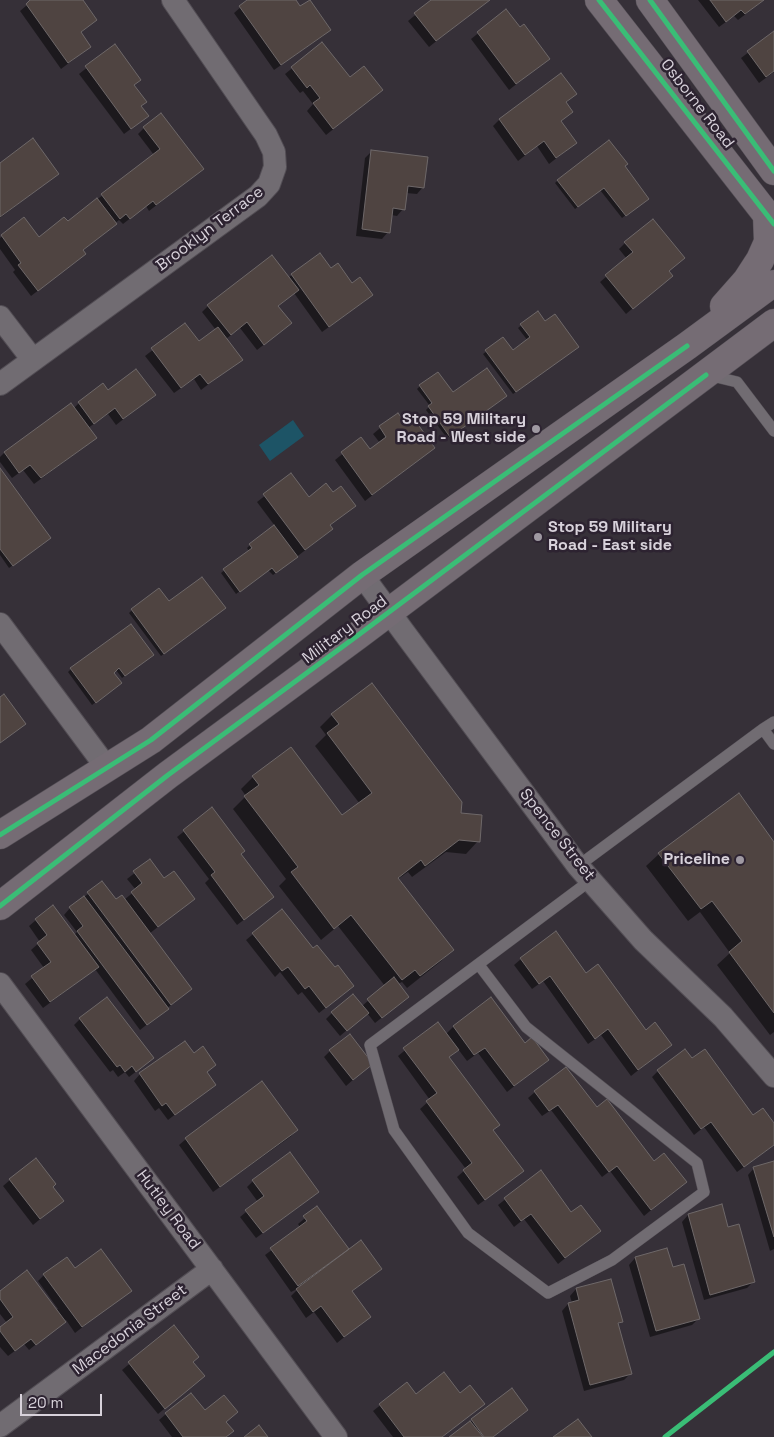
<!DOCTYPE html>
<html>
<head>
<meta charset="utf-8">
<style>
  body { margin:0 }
  #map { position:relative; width:774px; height:1437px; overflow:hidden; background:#363038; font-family:"Space Grotesk",sans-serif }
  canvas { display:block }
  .scale { position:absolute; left:20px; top:1394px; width:82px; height:22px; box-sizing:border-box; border:2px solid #d8d2db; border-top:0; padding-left:6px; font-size:15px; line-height:18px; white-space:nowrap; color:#d8d2db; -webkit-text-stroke:4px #2d2331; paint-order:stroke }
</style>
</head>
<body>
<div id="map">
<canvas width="774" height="1437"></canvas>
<div class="scale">20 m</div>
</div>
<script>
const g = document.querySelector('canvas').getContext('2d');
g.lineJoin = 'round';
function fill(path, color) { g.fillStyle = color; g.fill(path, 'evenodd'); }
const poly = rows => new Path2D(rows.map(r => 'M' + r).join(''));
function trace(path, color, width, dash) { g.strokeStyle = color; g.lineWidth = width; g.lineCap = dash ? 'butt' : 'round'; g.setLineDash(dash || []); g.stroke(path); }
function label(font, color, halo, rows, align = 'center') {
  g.font = font + ' "Space Grotesk",sans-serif'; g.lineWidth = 5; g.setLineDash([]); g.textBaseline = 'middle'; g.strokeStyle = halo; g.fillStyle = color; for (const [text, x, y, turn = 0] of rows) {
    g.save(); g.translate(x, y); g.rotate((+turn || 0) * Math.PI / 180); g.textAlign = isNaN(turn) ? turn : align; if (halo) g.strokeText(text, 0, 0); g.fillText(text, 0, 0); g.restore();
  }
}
const water = poly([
  [293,420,304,436,270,461,259,445]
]);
const shadow = poly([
  [33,0,81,0,96,20,80,33,90,47,61,69,20,11],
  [249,0,294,0,299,8,329,29,323,36,274,70,234,13],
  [430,0,488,0,429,47,408,21,431,2],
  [698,0,764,0,738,20,734,16,719,27],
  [506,11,519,29,548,59,509,90,471,39],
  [774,33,774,72,759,83,741,58],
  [322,44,349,79,375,96,326,135,307,111,313,104,303,91,300,93,285,74],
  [114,46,133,86,145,102,140,107,140,122,124,134,79,74],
  [575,94,565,104,571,112,560,122,576,143,549,164,537,146,518,161,493,126,500,119],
  [144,128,203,169,149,211,146,206,123,224,119,220,82,251,78,260,31,296,13,272,15,270,0,249,0,238,24,219,39,238,67,223,154,155,138,134],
  [372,151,423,187,417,194,406,193,403,209,397,216,391,215,388,232,382,239,356,236,365,158],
  [0,164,57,174,0,218],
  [623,167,644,201,622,218,600,190,575,209,555,183,558,180],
  [625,243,668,272,671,276,626,314,600,282,627,259,619,249],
  [319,254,330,270,365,301,322,332,294,293,277,307,284,329,257,350,240,328,226,339,241,359,201,390,194,379,174,393,145,356,185,325,198,343,216,330,202,312,208,306,288,278],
  [537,313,545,323,574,349,513,394,483,354,503,339,512,352,528,341,518,328],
  [420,386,453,394,503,399,447,438,426,410,430,406,417,389],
  [108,391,154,395,116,425,108,414,88,428,95,438,88,444,34,484,23,470,12,478,0,462,0,457,4,453,70,405,73,409,79,403],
  [397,414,406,426,434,448,365,501,335,460,361,439,370,451,380,443,373,434],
  [0,470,46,541,9,568,0,555],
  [291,475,308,498,333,494,355,506,329,526,325,535,273,575,268,570,236,594,221,573,249,551,247,548,250,545,275,526,257,502],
  [169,603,221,611,161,656,129,613,132,610],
  [149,658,122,678,116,670,112,673,117,686,92,705,68,672,71,669],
  [332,715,459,814,478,841,466,854,446,852,412,877,408,872,398,879,452,950,440,962,407,988,402,982,398,984,408,997,375,1023,367,1013,340,1036,326,1019,332,1013,362,1006,385,986,338,926,321,940,279,886,286,879,233,809,246,796,241,789,253,777,290,749,342,817,360,804,315,746,326,735,320,727],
  [739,795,774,844,774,1032,770,1035,717,965,730,953,700,912,688,921,646,866,659,854],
  [212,809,240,854,266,903,237,925,205,883,209,879,177,837],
  [150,861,164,880,193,899,149,934,191,989,140,1030,95,969,43,1008,25,984,44,968,31,950,40,942,29,926,36,920,74,935,77,932,64,915,70,908,102,883,116,901,124,900,136,890,127,879],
  [282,910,346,992,319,1013,302,992,298,995,280,972,275,977,246,940],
  [521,959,586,975,646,1031,670,1045,631,1076,601,1035,588,1044,543,981,532,989,514,965],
  [80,1019,146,1064,129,1077,125,1072,118,1077,113,1070,110,1072,74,1025],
  [437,1024,445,1035,453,1027,524,1044,547,1060,507,1092,478,1053,467,1061,458,1049,448,1058,492,1131,516,1177,478,1205,457,1177,466,1169,420,1109,430,1100,398,1056],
  [330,1051,371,1064,346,1086,324,1057],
  [692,1060,753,1117,774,1125,774,1145,737,1172,704,1127,694,1135,652,1077,658,1071],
  [206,1073,214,1084,168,1120,159,1108,155,1111,134,1081,140,1074],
  [535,1092,597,1109,654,1163,685,1182,644,1216,610,1171,602,1177,551,1110,542,1116,528,1098],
  [297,1130,290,1137,213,1192,179,1145,186,1139],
  [774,1162,774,1249,770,1251,748,1175,754,1168],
  [540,1172,571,1214,599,1231,558,1264,524,1219,514,1227,498,1205],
  [10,1180,51,1187,62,1201,33,1225,3,1186],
  [253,1181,311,1198,256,1238,240,1217,258,1202,247,1187],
  [317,1208,349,1251,381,1269,351,1292,369,1317,337,1343,314,1312,306,1318,291,1296,299,1288,291,1292,265,1255,301,1228,298,1224],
  [688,1215,727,1229,754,1281,747,1288,704,1300,682,1222],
  [666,1250,672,1269,698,1319,692,1325,650,1337,629,1265,635,1258],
  [75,1270,130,1290,75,1333,66,1320,29,1350,24,1344,8,1356,0,1347,0,1328,7,1323,0,1314,0,1293,56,1310,58,1309,38,1281,44,1275],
  [576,1289,622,1321,617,1325,631,1373,624,1380,584,1391,562,1311,568,1304,572,1303,570,1296],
  [174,1327,192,1362,197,1382,158,1414,122,1370],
  [407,1384,416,1396,459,1394,484,1404,442,1437,393,1437,373,1411],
  [512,1390,527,1410,520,1416,493,1437,451,1437],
  [205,1412,225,1422,226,1437,172,1437,159,1420,166,1414]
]);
const building = poly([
  [30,0,83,0,97,20,81,32,91,47,68,63,26,4,30,0],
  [247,0,296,0,300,6,310,0,331,30,281,65,239,6,247,0],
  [431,0,490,0,436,41,414,13,431,0],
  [710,0,764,0,745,14,741,10,726,22,710,0],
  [506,9,520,27,524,24,550,59,516,84,477,32,506,9],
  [774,31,774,71,766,77,747,51,774,31],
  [322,42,350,77,364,66,383,90,333,129,313,103,320,98,310,85,307,88,291,67,322,42],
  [115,44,141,80,134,85,147,102,141,106,149,116,131,129,85,66,115,44],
  [561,73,577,94,566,102,573,112,561,121,577,143,556,158,544,141,525,155,499,119,561,73],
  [161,113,204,169,156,205,153,201,130,219,126,214,120,219,101,194,160,149,143,127,161,113],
  [33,138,59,174,0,217,0,163,33,138],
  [609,140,628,164,625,166,649,199,626,216,604,188,578,207,557,180,609,140],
  [371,150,428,157,424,188,408,186,405,210,393,208,390,233,362,229,371,150],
  [97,198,117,224,83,250,86,254,38,291,18,265,21,263,1,235,24,217,39,237,64,217,68,221,97,198],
  [653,219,685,258,669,271,673,276,633,309,605,275,633,252,624,242,653,219],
  [320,253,331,268,338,263,352,283,360,277,373,295,329,327,291,274,320,253],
  [272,255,299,290,278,306,292,323,264,345,247,322,231,335,207,305,272,255],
  [538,311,545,321,555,314,579,347,516,392,485,350,503,337,513,350,530,337,520,324,538,311],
  [185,323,199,341,218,327,243,360,208,384,200,374,181,388,151,348,185,323],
  [487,368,507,396,450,437,428,406,432,403,419,385,438,372,453,392,487,368],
  [136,369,156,395,123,419,115,408,94,424,78,402,103,383,108,390,136,369],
  [71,403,97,438,41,478,30,465,19,473,4,452,71,403],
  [398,413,406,424,414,419,435,448,372,495,341,452,361,437,370,449,386,437,379,426,398,413],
  [0,468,51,538,13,566,0,549,0,468],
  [291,473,309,497,326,483,333,492,341,486,356,506,330,525,333,529,305,550,263,494,291,473],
  [274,525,298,557,276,573,272,568,240,592,223,569,252,548,249,544,274,525],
  [202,577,226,608,164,654,131,609,159,588,169,601,202,577],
  [131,624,154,655,125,676,119,668,114,673,122,683,96,703,70,668,131,624],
  [372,683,462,802,461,813,482,815,480,842,459,840,425,866,421,860,398,878,454,950,420,976,415,970,402,980,351,915,334,929,291,872,298,867,244,796,259,785,252,776,291,747,342,815,372,793,327,733,339,724,331,714,372,683],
  [4,694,26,724,0,743,0,697,4,694],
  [739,793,774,842,774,1013,729,952,742,941,712,901,701,909,658,853,739,793],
  [212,807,245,851,241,854,274,897,244,920,211,875,215,872,183,830,212,807],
  [150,859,164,878,174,871,195,899,158,927,131,892,142,883,133,871,150,859],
  [102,881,116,899,122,895,192,989,171,1005,87,892,102,881],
  [84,896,169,1009,147,1025,77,931,83,926,69,907,84,896],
  [53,905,99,967,50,1002,31,976,51,962,37,943,47,935,35,919,53,905],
  [282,909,313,948,317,945,335,967,338,965,354,986,326,1008,309,986,305,989,288,967,282,971,252,933,282,909],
  [556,931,586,973,598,964,646,1030,655,1022,672,1045,638,1070,608,1029,595,1039,550,976,539,984,520,958,556,931],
  [394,977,409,997,382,1018,367,999,394,977],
  [353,994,369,1013,347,1031,331,1012,353,994],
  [107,997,154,1058,136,1072,132,1066,125,1072,120,1065,117,1067,79,1018,107,997],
  [491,997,525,1043,532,1037,549,1060,514,1086,485,1048,474,1055,453,1026,491,997],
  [438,1022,459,1050,449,1057,500,1125,493,1130,524,1171,485,1200,463,1170,472,1163,426,1101,437,1093,403,1048,438,1022],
  [350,1034,373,1064,353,1080,329,1050,350,1034],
  [185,1041,194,1053,203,1046,216,1065,207,1072,216,1085,175,1115,166,1103,162,1106,139,1073,185,1041],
  [685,1049,692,1058,705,1049,753,1115,763,1108,774,1123,774,1145,744,1167,711,1122,701,1129,657,1070,685,1049],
  [566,1067,597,1107,607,1099,654,1161,664,1153,687,1182,651,1210,617,1166,609,1172,558,1105,549,1111,534,1091,566,1067],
  [262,1081,298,1130,220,1187,185,1138,262,1081],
  [290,1152,319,1192,263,1233,245,1210,264,1196,252,1180,290,1152],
  [36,1158,56,1184,53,1187,64,1201,40,1219,9,1179,36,1158],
  [774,1161,774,1237,753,1167,774,1161],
  [541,1170,571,1212,581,1205,601,1231,565,1258,531,1214,521,1221,504,1198,541,1170],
  [722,1204,728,1227,739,1224,755,1282,710,1295,688,1214,722,1204],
  [317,1206,349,1249,298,1286,270,1248,307,1221,303,1216,317,1206],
  [361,1240,382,1269,352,1291,371,1317,344,1337,321,1306,313,1312,296,1289,361,1240],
  [667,1248,673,1267,684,1264,700,1319,656,1331,635,1257,667,1248],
  [101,1249,132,1291,82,1327,43,1274,67,1257,75,1268,101,1249],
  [27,1270,66,1322,36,1345,31,1339,15,1351,0,1331,0,1327,13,1317,0,1299,0,1291,27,1270],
  [611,1279,623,1322,618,1323,632,1374,590,1385,568,1303,579,1300,576,1288,611,1279],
  [174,1325,199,1357,193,1362,205,1376,165,1409,128,1362,174,1325],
  [444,1372,460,1393,470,1385,485,1404,442,1437,404,1437,379,1404,407,1382,416,1394,444,1372],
  [512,1388,528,1410,493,1437,484,1437,471,1419,512,1388],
  [191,1393,205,1410,224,1395,238,1412,226,1422,234,1431,226,1437,183,1437,165,1413,191,1393],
  [578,1419,592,1437,553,1437,578,1419],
  [470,1421,483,1437,449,1437,470,1421],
  [259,1425,268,1437,244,1437,259,1425]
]);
const lane = poly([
  [708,375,737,382,774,431],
  [763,729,774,722],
  [578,866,763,729,774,744],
  [479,965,526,1027,697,1163,704,1192,612,1260,548,1293,468,1233,394,1130,370,1045,591,880]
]);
const street = poly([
  [0,317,33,360],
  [0,384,258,196,269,184,275,167,274,152,266,135,173,0],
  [362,575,403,631,578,866,643,940,723,1017,774,1076],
  [0,624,107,768],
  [0,984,336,1437],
  [0,1426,212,1269]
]);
const secondary = poly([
  [599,0,774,224],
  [650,0,774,171],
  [724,306,747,280,760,260,768,242,767,215],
  [0,835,151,740,362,575,687,346,770,285,774,284],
  [0,906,168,775,357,636,774,323]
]);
const cycleway = poly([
  [599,0,774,224],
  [650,0,774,171],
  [0,835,151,740,362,575,687,346],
  [0,906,168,775,357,636,706,375],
  [665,1437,774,1352]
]);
const markers = [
  [536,429,5,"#9f99a2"],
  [538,537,5,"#9f99a2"],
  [740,860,5,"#9f99a2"]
];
const streetNames = [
  ["Osborne Road",697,104,52],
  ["Brooklyn Terrace",210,229,-37],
  ["Military Road",345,630,-37],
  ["Spence Street",557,835,52],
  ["Hutley Road",168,1210,53],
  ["Macedonia Street",130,1330,-37]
];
const poiNames = [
  ["Stop 59 Military",526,420],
  ["Road - West side",526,438],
  ["Stop 59 Military",548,528,"left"],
  ["Road - East side",548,546,"left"],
  ["Priceline",730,860]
];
fill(water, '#1d5466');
fill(shadow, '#0007');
fill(building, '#4f4441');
trace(building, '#6e6869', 1);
trace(lane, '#524d54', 12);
trace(street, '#524d54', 24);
trace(secondary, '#524d54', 29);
trace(lane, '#716c72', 11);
trace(street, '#716c72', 22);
trace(secondary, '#756c74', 28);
trace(cycleway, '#3abd76', 5);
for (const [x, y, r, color] of markers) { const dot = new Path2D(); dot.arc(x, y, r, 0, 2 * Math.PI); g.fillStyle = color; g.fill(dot); trace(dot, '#2d2331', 2); }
label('16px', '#d8d2db', '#2d2331', streetNames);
label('bold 16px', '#d8d2db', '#2d2331', poiNames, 'right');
</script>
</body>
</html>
